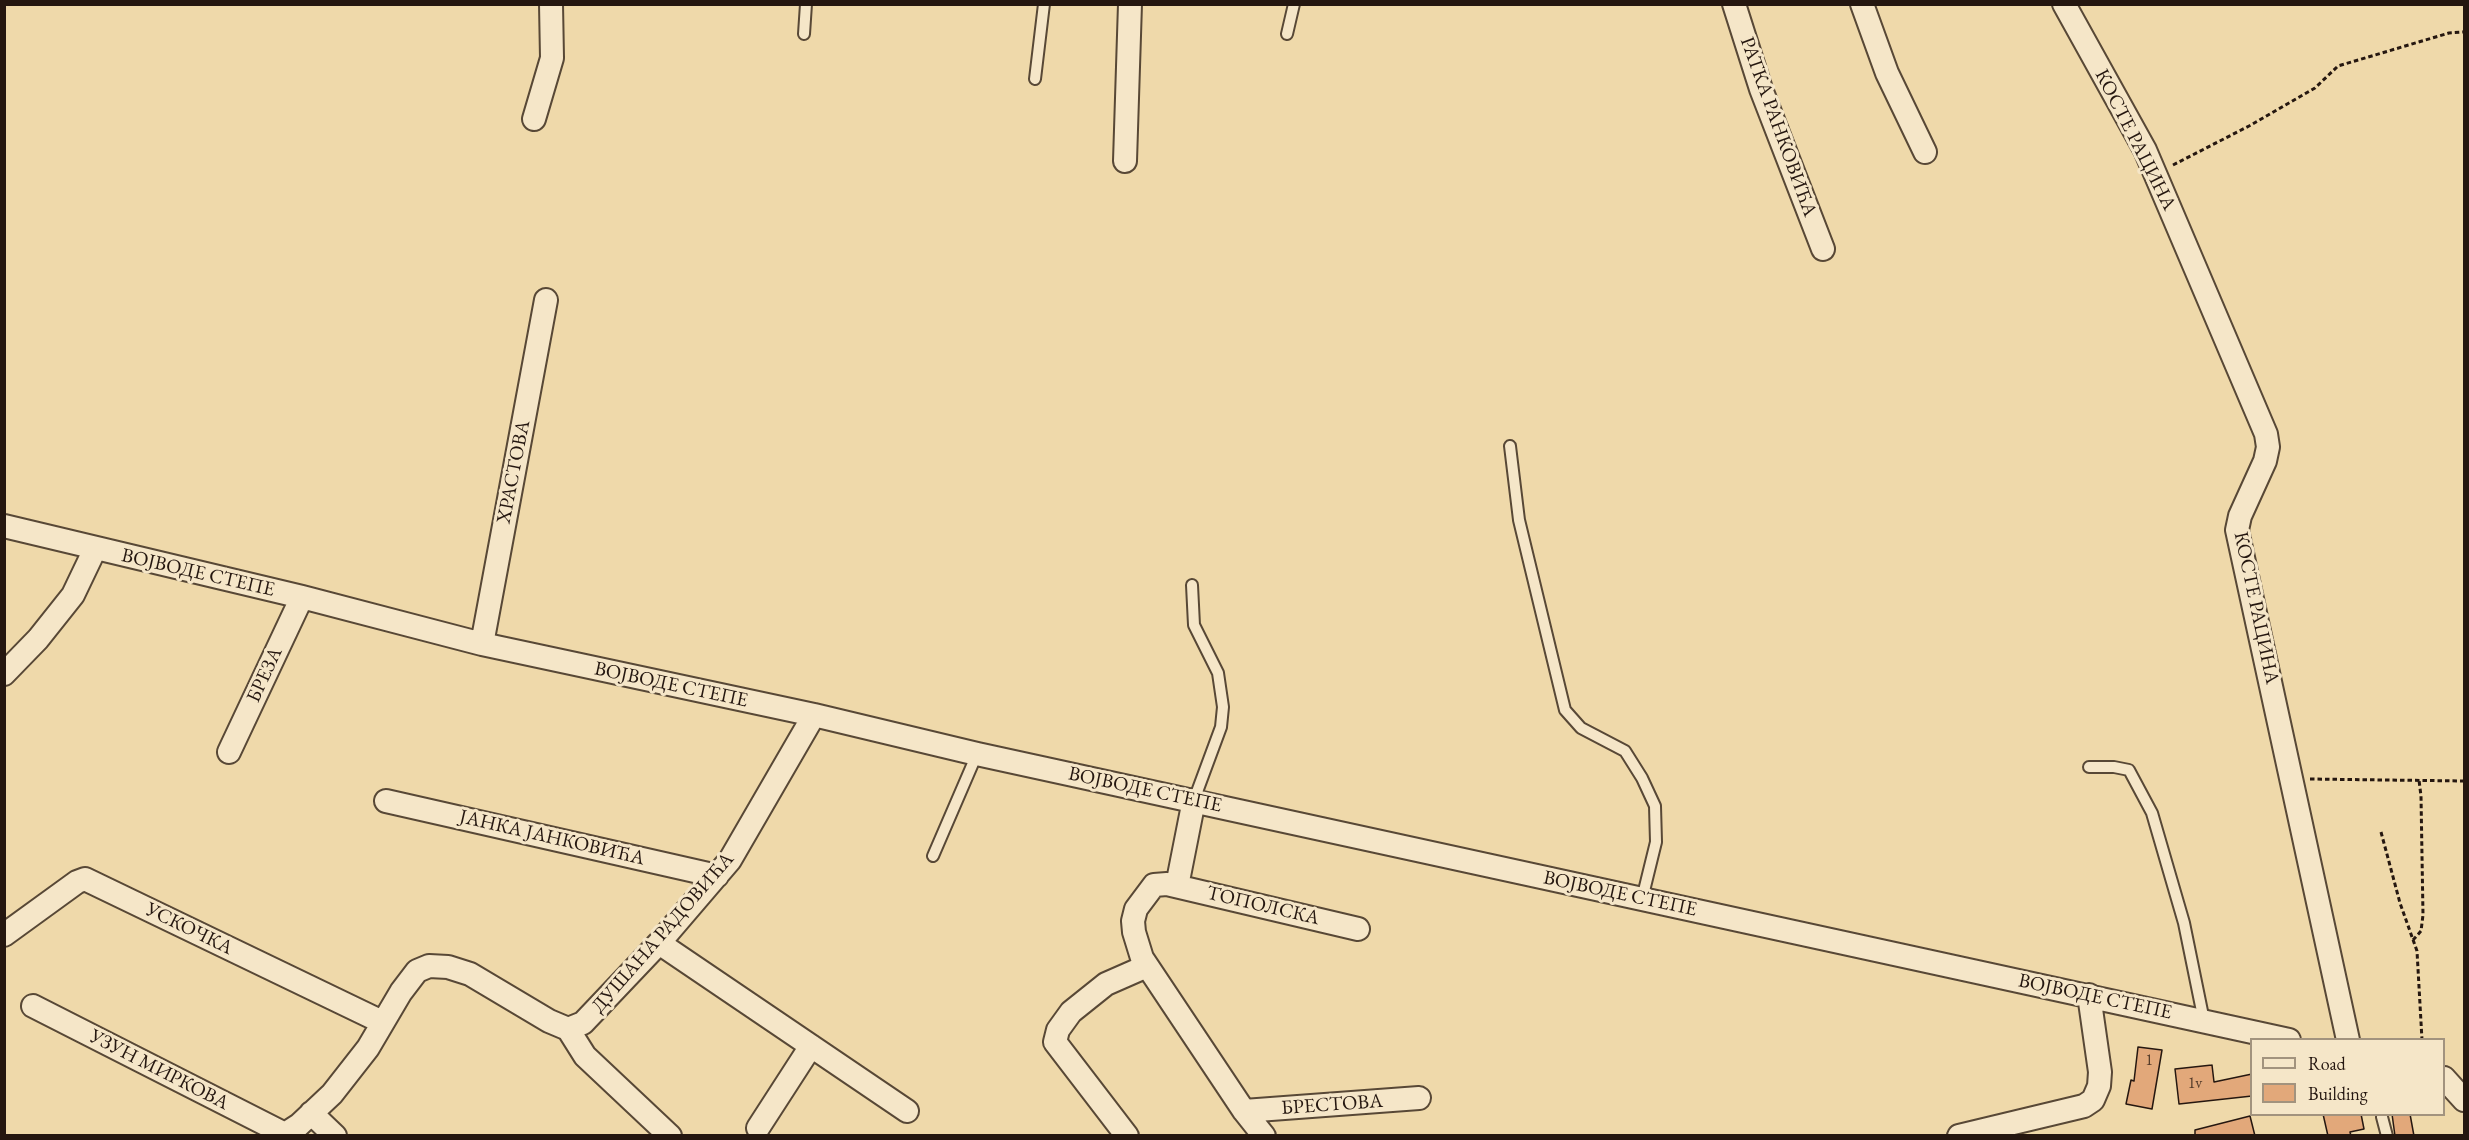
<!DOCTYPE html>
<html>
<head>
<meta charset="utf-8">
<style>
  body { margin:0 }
  #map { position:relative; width:2469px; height:1140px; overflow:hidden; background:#efd9aa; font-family:"EB Garamond",serif }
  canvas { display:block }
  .frame { position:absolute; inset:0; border:6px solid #251710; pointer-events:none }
  .legend { position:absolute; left:2250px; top:1038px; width:195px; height:78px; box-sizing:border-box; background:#f5e6c8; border:2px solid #a2937e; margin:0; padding:8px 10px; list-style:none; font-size:18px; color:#251710 }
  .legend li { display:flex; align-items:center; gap:12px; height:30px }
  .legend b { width:30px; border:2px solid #a2937e }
</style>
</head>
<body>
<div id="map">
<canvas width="2469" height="1140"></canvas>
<div class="frame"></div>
<ul class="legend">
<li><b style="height:8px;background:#f5e6c8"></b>Road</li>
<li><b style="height:16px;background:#e2a87a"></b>Building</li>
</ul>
</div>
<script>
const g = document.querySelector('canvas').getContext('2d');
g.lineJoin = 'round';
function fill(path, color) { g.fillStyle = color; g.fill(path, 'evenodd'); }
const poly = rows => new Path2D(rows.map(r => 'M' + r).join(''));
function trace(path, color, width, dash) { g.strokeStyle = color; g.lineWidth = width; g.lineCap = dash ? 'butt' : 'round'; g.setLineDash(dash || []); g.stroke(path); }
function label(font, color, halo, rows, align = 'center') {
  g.font = font + ' "EB Garamond",serif'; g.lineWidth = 6; g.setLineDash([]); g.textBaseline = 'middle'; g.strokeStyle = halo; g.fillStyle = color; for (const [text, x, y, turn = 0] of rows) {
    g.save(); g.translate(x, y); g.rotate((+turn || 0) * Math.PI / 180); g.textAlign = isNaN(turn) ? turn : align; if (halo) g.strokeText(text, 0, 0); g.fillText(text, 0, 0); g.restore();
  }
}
const building = poly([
  [2138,1047,2162,1050,2152,1109,2126,1104,2131,1080,2134,1081,2138,1047],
  [2212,1065,2214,1082,2252,1074,2252,1096,2179,1104,2175,1069,2212,1065],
  [2323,1114,2361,1114,2364,1129,2350,1132,2351,1136,2328,1136,2323,1114],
  [2392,1114,2410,1114,2414,1136,2395,1136,2392,1114],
  [2250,1116,2255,1136,2195,1136,2195,1130,2250,1116]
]);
const path = poly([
  [2173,165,2249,126,2315,88,2338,66,2449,33,2464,32],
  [2310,779,2464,781],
  [2381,832,2400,903,2417,951,2422,1040],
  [2413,940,2421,931,2423,915,2421,796,2419,780]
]);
const service = poly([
  [804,34,806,4],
  [1287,34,1294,4],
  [1035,79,1044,4],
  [1510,446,1519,520,1565,710,1581,728,1625,751,1642,778,1655,806,1656,842,1642,899],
  [1192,585,1194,625,1218,673,1223,707,1221,727,1194,800],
  [2089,767,2114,767,2129,770,2152,813,2184,923,2204,1021],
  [933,856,977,754],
  [2382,1117,2387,1136]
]);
const minor = poly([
  [1734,4,1761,89,1823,249],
  [1862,4,1887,73,1925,152],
  [2064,4,2145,150,2266,434,2268,447,2265,461,2240,516,2237,530,2348,1040],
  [534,119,552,58,551,4],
  [1125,161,1130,4],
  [4,526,302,597,482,644,814,715,977,754,2289,1040],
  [482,644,546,300],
  [4,674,38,639,73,595,95,549],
  [229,752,302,597],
  [386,801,717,876],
  [1177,886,1194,800],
  [4,935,77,882,85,879,382,1022],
  [659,943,907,1111],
  [33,1006,285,1134],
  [568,1029,585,1056,670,1136],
  [2444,1078,2464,1100],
  [1244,1111,1419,1098],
  [311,1113,335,1136],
  [758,1128,811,1046],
  [282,1136,299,1125,332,1094,368,1048,401,992,417,971,429,966,448,967,470,974,549,1021,568,1029,583,1023,659,943,730,860,814,715],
  [1127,1136,1055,1042,1058,1030,1071,1012,1106,984,1147,966],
  [1264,1136,1244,1111,1142,958,1134,932,1133,921,1136,909,1154,885,1167,884,1358,929],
  [1959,1136,2084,1106,2093,1100,2099,1086,2100,1072,2089,995]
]);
const numberNames = [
  ["1",2149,1061],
  ["1v",2195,1084]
];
const streetNames = [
  ["РАТКА РАНКОВИЋА",1778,127,70],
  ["КОСТЕ РАЦИНА",2135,140,63],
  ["ХРАСТОВА",514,472,-79],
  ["ВОЈВОДЕ СТЕПЕ",198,573,13],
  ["КОСТЕ РАЦИНА",2256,608,78],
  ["БРЕЗА",265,675,-65],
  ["ВОЈВОДЕ СТЕПЕ",671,685,12],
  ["ВОЈВОДЕ СТЕПЕ",1145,790,12],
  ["ЈАНКА ЈАНКОВИЋА",552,838,13],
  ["ВОЈВОДЕ СТЕПЕ",1620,894,12],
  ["ТОПОЛСКА",1263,906,13],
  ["УСКОЧКА",189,929,26],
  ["ДУШАНА РАДОВИЋА",663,933,-49],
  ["ВОЈВОДЕ СТЕПЕ",2095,997,12],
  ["УЗУН МИРКОВА",159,1070,27],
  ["БРЕСТОВА",1332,1105,-4]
];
fill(building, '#e2a87a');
trace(building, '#251710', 1.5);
trace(service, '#584836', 14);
trace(minor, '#584836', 26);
trace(path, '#251710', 3, [4.5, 3]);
trace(service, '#f5e6c8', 10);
trace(minor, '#f5e6c8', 22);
label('16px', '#543b2a', null, numberNames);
label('20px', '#251710', '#f5e6c8', streetNames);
</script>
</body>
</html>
